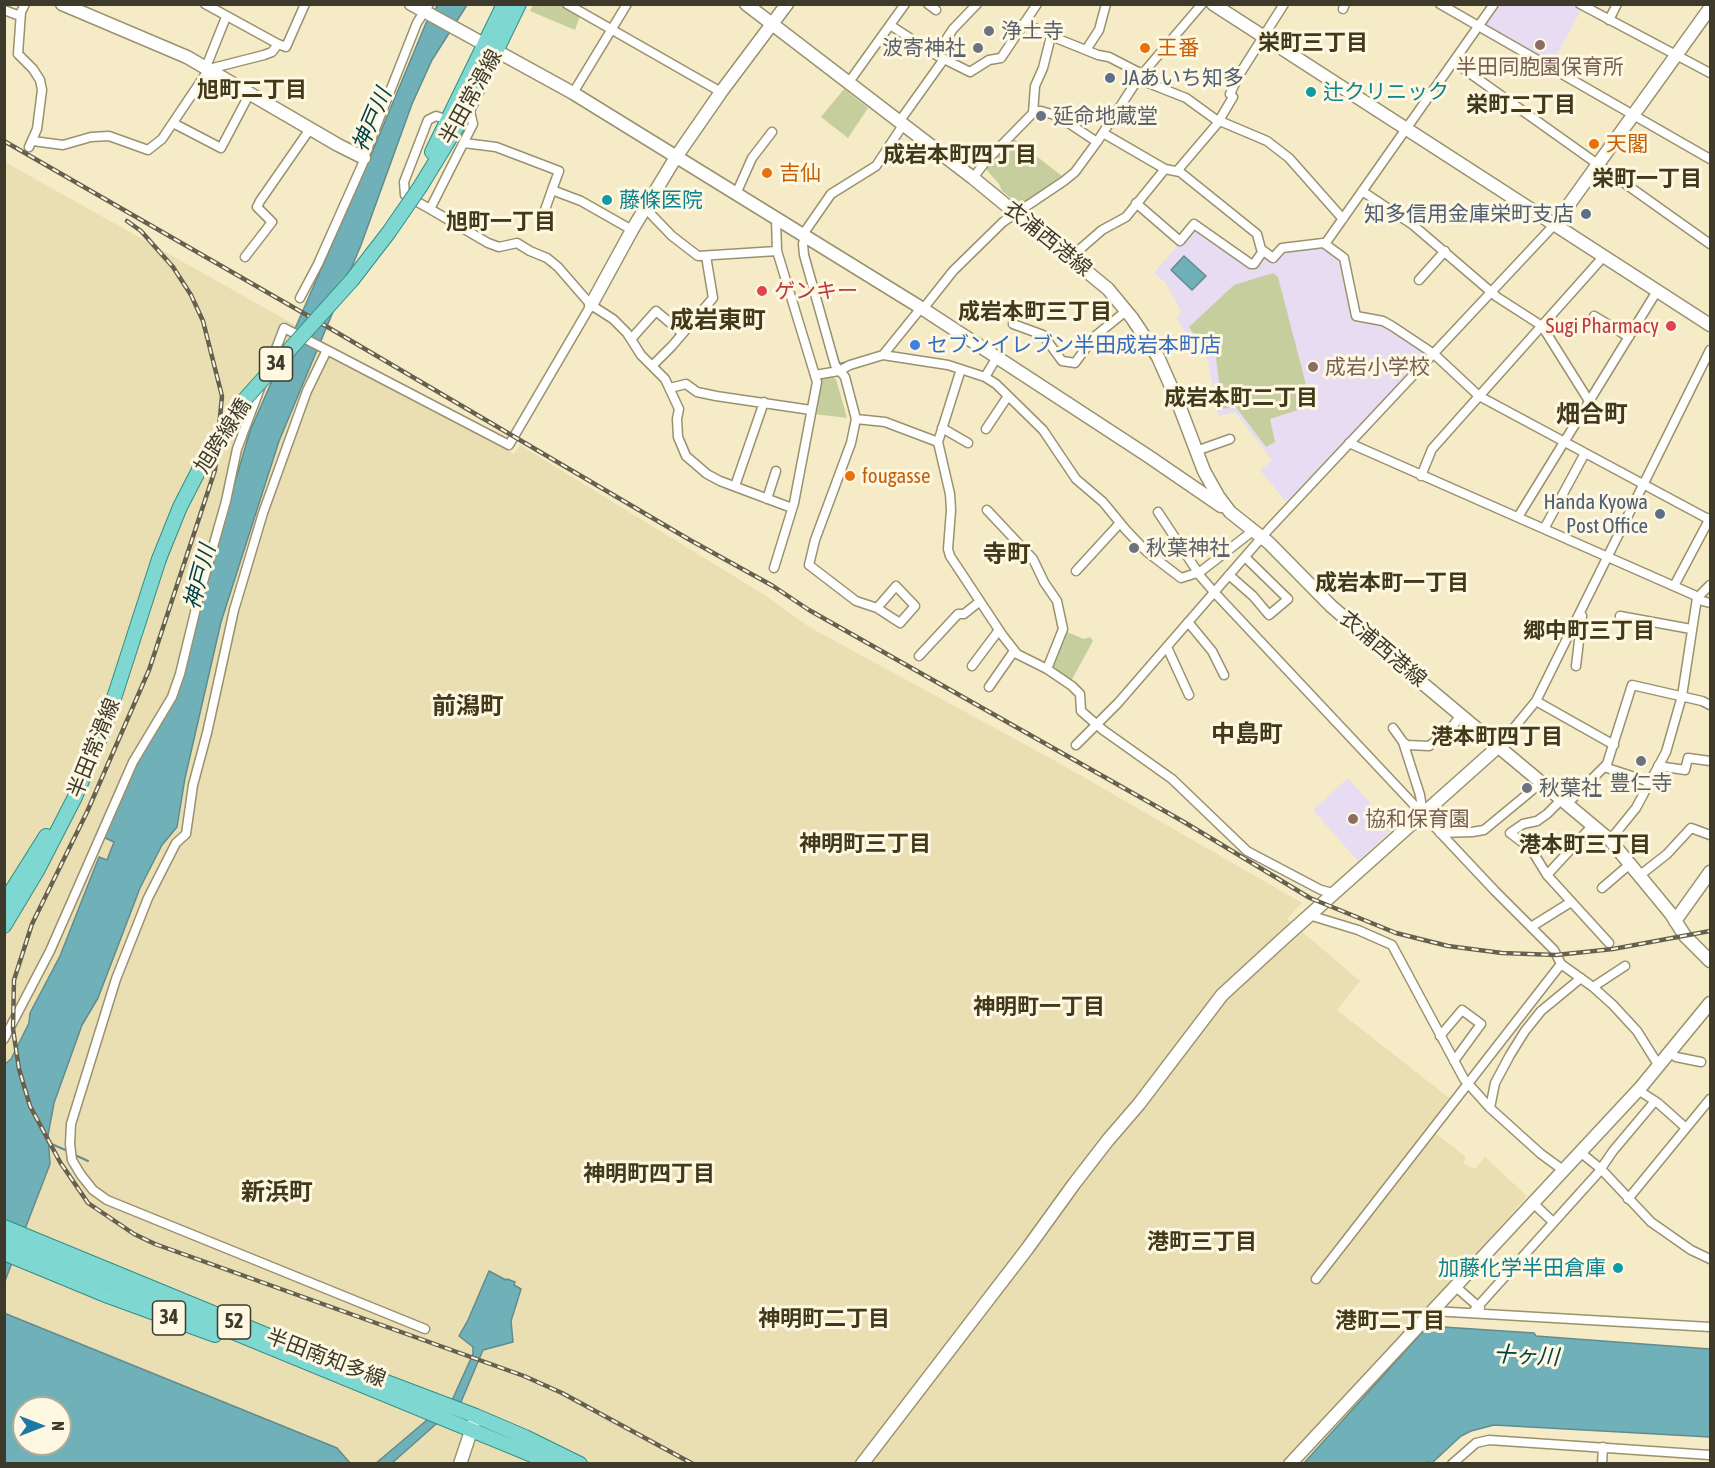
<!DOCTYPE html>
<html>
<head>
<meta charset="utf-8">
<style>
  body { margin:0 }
  #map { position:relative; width:1715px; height:1468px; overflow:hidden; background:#f5ebc7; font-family:"Asap Condensed",sans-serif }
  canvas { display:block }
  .frame { position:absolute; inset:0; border:6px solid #3d392b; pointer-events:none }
  .north { position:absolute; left:12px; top:1396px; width:60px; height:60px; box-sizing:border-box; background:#fef8e3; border:2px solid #b1ac99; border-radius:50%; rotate:90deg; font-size:16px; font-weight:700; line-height:24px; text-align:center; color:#3d392b }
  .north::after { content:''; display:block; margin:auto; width:21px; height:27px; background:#1d78a6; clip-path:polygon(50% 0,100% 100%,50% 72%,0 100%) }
</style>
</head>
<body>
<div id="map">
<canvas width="1715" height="1468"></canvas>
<div class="frame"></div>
<div class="north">N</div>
</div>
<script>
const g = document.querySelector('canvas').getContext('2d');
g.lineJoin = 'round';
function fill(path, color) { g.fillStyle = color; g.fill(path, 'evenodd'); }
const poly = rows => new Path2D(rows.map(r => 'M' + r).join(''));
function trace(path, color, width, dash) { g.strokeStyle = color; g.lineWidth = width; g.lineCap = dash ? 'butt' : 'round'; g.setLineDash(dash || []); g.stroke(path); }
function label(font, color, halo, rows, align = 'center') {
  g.font = font + ' "Asap Condensed","Noto Sans JP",sans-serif'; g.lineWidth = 6; g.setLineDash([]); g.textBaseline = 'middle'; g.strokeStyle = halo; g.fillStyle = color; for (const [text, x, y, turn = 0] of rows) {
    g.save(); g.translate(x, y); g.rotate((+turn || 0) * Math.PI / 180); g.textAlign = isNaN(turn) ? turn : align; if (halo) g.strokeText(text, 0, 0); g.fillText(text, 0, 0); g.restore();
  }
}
const built = poly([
  [5,162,297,326,250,431,182,676,103,837,114,842,107,860,99,858,60,956,30,1013,29,1023,11,1059,5,1064],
  [320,342,514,454,520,445,763,594,811,628,1059,763,1302,903,1287,919,1360,981,1337,1010,1457,1104,1435,1133,1466,1157,1463,1164,1475,1169,1485,1157,1527,1196,1295,1463,350,1463,337,1448,5,1313,4,1281,50,1164,48,1135,54,1103,82,1025,98,998,140,888,162,845,177,827,185,778,221,622,279,440]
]);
const education = poly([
  [1498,5,1572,5,1581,10,1552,64,1485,26,1485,22],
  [1194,226,1250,266,1265,255,1284,250,1324,247,1342,260,1355,319,1381,323,1429,354,1286,502,1260,470,1272,460,1235,412,1218,416,1208,360,1188,337,1177,318,1181,311,1166,283,1154,273],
  [1348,778,1393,829,1358,861,1313,810]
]);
const green = poly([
  [533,5,560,5,580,16,575,30,530,11],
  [844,89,868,108,848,138,821,117],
  [1013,138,1062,176,1023,203,1017,203,1002,191,999,184,985,168],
  [1273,273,1278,277,1310,400,1307,407,1270,419,1275,442,1266,447,1235,406,1223,409,1215,351,1206,352,1189,327,1234,285],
  [830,377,836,379,847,418,815,414,822,379],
  [1067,632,1084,639,1090,637,1093,641,1071,681,1055,670,1053,665]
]);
const water = poly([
  [438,5,467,5,432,60,412,104,361,245,279,441,221,622,185,778,177,827,162,845,140,888,98,998,82,1025,54,1103,48,1135,50,1164,5,1281,5,1064,11,1059,29,1023,30,1013,60,956,99,857,107,860,114,842,103,837,136,764,175,698,204,588,250,431,366,167,426,23,438,5],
  [1184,256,1206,276,1192,290,1171,270,1184,256],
  [489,1271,506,1280,507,1279,515,1282,514,1285,521,1289,511,1321,513,1342,483,1350,461,1402,392,1463,375,1464,453,1398,473,1354,473,1347,459,1336,468,1320,489,1271],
  [4,1313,337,1448,350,1463,5,1463,4,1313],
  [24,1408,60,1408,60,1444,24,1444,24,1408],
  [1428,1326,1534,1333,1536,1336,1710,1349,1710,1437,1494,1425,1471,1431,1461,1436,1432,1463,1427,1462,1425,1464,1304,1463,1428,1326]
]);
const stream = poly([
  [808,254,839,364,851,361],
  [47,1142,70,1152],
  [75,1155,88,1161]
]);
const street = poly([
  [25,4,21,12,18,54,33,69,40,80,42,90,37,129,29,147],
  [205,4,278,44],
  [567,4,721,92],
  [928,4,936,10],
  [1440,4,1710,159],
  [1580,4,1710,73],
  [1343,9,1345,4],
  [4,10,20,16],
  [1609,20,1617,4],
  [1024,23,1051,36,1098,55,1109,57,1142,74],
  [890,25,936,55,970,72,989,60,1001,58,1037,4],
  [1086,50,1099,30,1106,4],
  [936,55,953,29,977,4],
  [1454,62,1710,244],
  [206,67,226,17],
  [1138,79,1186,98,1215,119,1267,141,1289,158,1343,219],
  [849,82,905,4],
  [573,93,627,4],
  [1033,111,1041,111,1058,116,1097,142],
  [448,120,436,116,428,120,404,182,405,195,430,209,473,124,469,107],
  [899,122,944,59],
  [173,123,221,148,250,93],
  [1103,133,1165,169,1180,172,1257,234,1261,249,1273,258,1282,248,1323,243,1325,244,1344,258,1356,316,1383,321,1392,326,1434,354,1479,396,1710,520],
  [33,141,63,145,91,137,109,136,148,150,162,139,209,69,264,55,272,52,278,44,286,47,305,4],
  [464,143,496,147,559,171,552,190,581,201,632,230],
  [1177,171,1217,124,1233,97,1230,94,1239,75,1284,4],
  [973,178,986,161,1033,113,1035,86,1043,68,1051,36],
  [1362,191,1413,225,1497,297,1542,326,1589,401],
  [736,194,752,158,772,132],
  [1136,203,1180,241,1194,224,1251,264,1254,264,1263,251],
  [645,208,672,236,698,256,777,251],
  [430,209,488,243,499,247,517,243,530,251,547,258,558,267,591,305,613,319,627,333,641,355,665,379,679,409,677,419,678,437,686,456,707,474,720,481,792,508],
  [541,221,552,190],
  [1325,244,1494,4],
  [245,257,272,222,257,207,260,201,310,129],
  [1071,257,1102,230,1126,217,1165,169],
  [1419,280,1445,251],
  [300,298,318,264,363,163,366,152,417,23,429,4],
  [923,309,953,271,1003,222,1064,181,1075,172,1097,142,1138,79,1202,4],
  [1594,316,1629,337],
  [1013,324,1043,335,1062,361,1075,363,1094,337,1126,311],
  [632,338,656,311,682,333],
  [883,355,921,308],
  [652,366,672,346,713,298,706,256],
  [269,367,284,328,327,350],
  [815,375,839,371,850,365,883,355,948,365,985,377,996,384,1043,430,1076,479,1103,502,1126,530,1147,552,1181,578,1200,572,1254,530],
  [985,377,997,357],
  [670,388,686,384,697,392,716,396,811,410],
  [856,419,885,422,938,442,950,494,951,510,948,549,950,556,1003,636,1017,654,1047,669,1072,686,1080,694,1081,711,1103,730,1172,779,1247,851,1321,890,1333,893],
  [942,428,968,443],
  [986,429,1008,396],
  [938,442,961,369],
  [1349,443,1694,595,1699,600,1710,603],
  [1196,451,1230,439],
  [1421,476,1432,449,1604,256],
  [735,486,764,402],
  [767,499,776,471],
  [987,510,1033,559,1044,582,1057,601,1063,629,1047,669],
  [1158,512,1201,577,1214,592,1495,891,1554,950,1561,964,1593,987,1613,1005,1637,1031,1659,1066],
  [1518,517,1657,291],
  [1544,529,1585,453],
  [774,568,794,503,817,382,777,251,776,219],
  [1076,571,1120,523],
  [1229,575,1253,596,1269,615,1288,599,1245,557],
  [1674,586,1710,518],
  [877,608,896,586,915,606,900,623,877,608,856,601,809,565,815,540,851,443,856,419,845,377,835,365,804,255,803,244,806,230,831,194,876,166,903,125],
  [1620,616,1691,629],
  [1188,622,1212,651,1224,675],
  [1167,647,1189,695],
  [919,656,958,614,964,614,979,602],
  [972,666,999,630],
  [1576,666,1582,616],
  [989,687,1014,651],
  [1536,701,1614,745],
  [1393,728,1403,742,1420,795,1423,814],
  [1403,742,1407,745,1429,746,1448,732,1461,715],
  [1076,745,1118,703,1269,529,1555,224],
  [1499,746,1536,701,1710,350],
  [1658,766,1685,770,1688,758,1710,761],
  [1604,767,1650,782],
  [1562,799,1547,814,1537,821,1523,824,1510,833,1531,849,1547,875,1609,943],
  [1568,803,1607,764,1632,685,1702,701,1710,705],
  [1440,833,1472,832,1484,830,1542,782],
  [1610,840,1636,808,1666,752,1682,696,1697,598,1710,585],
  [1547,875,1593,825],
  [1639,876,1667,854,1691,828,1710,835],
  [1602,888,1630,864],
  [1309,915,1358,930,1392,945,1464,1079,1490,1108,1541,1154,1563,1170],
  [1531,927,1571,902],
  [1593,987,1625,966],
  [1440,1036,1462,1010,1481,1024,1454,1061],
  [4,1039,50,951,133,762,172,697,180,674,198,600,226,501,237,449,260,388],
  [1670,1052,1676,1057,1701,1062],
  [1638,1090,1658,1103,1686,1128],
  [1490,1108,1495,1083,1510,1055,1525,1031,1541,1011,1581,978],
  [1580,1152,1601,1169,1651,1222,1691,1250,1710,1259],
  [1628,1199,1710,1099],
  [1533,1203,1553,1222],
  [1316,1279,1561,964],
  [1456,1287,1480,1308],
  [1433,1311,1710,1327],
  [1472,1313,1598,1173,1613,1151,1655,1101],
  [425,1329,107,1200,93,1190,81,1175,72,1160,70,1144,71,1124,116,979,148,898,176,843,186,834,193,785,207,733,234,610,263,513,307,391,327,350,509,445,591,305],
  [1452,1464,1476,1443,1489,1440,1710,1455],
  [1602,1464,1603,1447]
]);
const secondary = poly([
  [62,4,187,57,338,145,364,158],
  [411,4,573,93,923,309,1148,456,1221,506],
  [746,4,973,178,1108,289,1132,318,1158,357,1177,400,1204,471,1218,496,1230,512,1269,543,1331,606,1360,631,1610,840,1671,914,1685,936,1710,961],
  [1213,4,1710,325],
  [1555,224,1710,8],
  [591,305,632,230,676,157,721,92,787,4],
  [1675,921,1710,872],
  [460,1464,476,1416],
  [862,1464,1027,1249,1074,1184,1108,1140,1139,1104,1222,995,1285,937,1499,746],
  [1290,1464,1641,1087,1710,1003]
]);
const primary = poly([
  [432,152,504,4],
  [420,187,469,107,519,4],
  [4,903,46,836],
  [4,926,37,871,75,797,104,729,159,559],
  [4,1227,315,1355,476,1416,525,1437,580,1464],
  [4,1238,554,1464],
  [4,1253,108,1296,215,1335]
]);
const rail = poly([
  [4,141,331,329,690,540,773,586,809,610,1184,822,1310,898,1396,933,1448,946,1502,953,1556,955,1613,949,1710,931],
  [127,221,141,231,173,267,191,295,203,321,222,396,215,470,149,670,87,812,32,924,14,980,13,1029,19,1069,30,1106,60,1162,88,1203,134,1234,155,1244,524,1376,562,1393,693,1464]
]);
const primaryBridge = poly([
  [159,559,180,507,200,468,246,398,352,280,389,232,420,187]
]);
const markers = [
  [989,31,6,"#6b7280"],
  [1540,45,6,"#8d6e63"],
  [978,48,6,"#6b7280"],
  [1145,48,6,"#e8710a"],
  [1110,78,6,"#5c6f8a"],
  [1311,92,6,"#0f9aa8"],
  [1041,116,6,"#6b7280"],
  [1594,144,6,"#e8710a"],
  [767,173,6,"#e8710a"],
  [607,200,6,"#0f9aa8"],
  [1586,214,6,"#5c6f8a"],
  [762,291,6,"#e0444e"],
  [1671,326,6,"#e0444e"],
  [915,345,6,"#3f7fe0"],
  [1313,367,6,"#8d6e63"],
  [850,476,6,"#e8710a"],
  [1660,514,6,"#5c6f8a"],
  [1134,548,6,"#6b7280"],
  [1641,761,6,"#6b7280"],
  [1527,788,6,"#6b7280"],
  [1353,819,6,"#8d6e63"],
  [1618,1268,6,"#0f9aa8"]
];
const shields = [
  [276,364,33],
  [169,1318,33],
  [234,1322,33]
];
const shieldNames = [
  ["34",276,364],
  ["34",169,1318],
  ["52",234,1322]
];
const worshipNames = [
  ["浄土寺",1001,31],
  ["波寄神社",966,48,"right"],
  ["延命地蔵堂",1053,116],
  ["秋葉神社",1146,548],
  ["豊仁寺",1641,783,"center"],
  ["秋葉社",1539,788]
];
const foodNames = [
  ["王番",1157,48],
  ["天閣",1606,144],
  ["吉仙",779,173],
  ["fougasse",862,476]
];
const educationNames = [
  ["半田同胞園保育所",1540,67,"center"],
  ["成岩小学校",1325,367],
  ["協和保育園",1365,819]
];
const serviceNames = [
  ["JAあいち知多",1122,78,"left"],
  ["知多信用金庫栄町支店",1574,214],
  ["Handa Kyowa",1648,502],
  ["Post Office",1648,526]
];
const cultureNames = [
  ["辻クリニック",1323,92],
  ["藤條医院",619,200],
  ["加藤化学半田倉庫",1606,1268,"right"]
];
const streetNames = [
  ["半田常滑線",471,97,-61],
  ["衣浦西港線",1048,239,39],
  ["旭跨線橋",223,436,-57],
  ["衣浦西港線",1383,649,40],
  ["半田常滑線",94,748,-68],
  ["半田南知多線",326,1358,21]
];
const healthNames = [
  ["ゲンキー",774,291],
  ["Sugi Pharmacy",1659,326,"right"]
];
const shopNames = [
  ["セブンイレブン半田成岩本町店",927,345]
];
const neighbourhoodNames = [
  ["栄町三丁目",1313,43],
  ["旭町二丁目",252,90],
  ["栄町二丁目",1521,105],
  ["成岩本町四丁目",960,155],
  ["栄町一丁目",1647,179],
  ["旭町一丁目",501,222],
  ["成岩本町三丁目",1035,312],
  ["成岩本町二丁目",1241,398],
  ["成岩本町一丁目",1392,583],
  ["郷中町三丁目",1589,631],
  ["港本町四丁目",1497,737],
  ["神明町三丁目",865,844],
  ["港本町三丁目",1585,845],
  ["神明町一丁目",1039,1007],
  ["神明町四丁目",649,1174],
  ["港町三丁目",1202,1242],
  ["神明町二丁目",824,1319],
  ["港町二丁目",1390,1321]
];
const waterNames = [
  ["神戸川",372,120,-67],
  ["神戸川",200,577,-75],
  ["十ヶ川",1526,1356,3]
];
const quarterNames = [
  ["成岩東町",718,320],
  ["畑合町",1592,414],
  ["寺町",1007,554],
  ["前潟町",468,706],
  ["中島町",1247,734],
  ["新浜町",277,1192]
];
fill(built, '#eadeb3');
fill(education, '#e7dcf1');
fill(green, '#c6ce9d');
fill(water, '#70b0b8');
trace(water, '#618c8e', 1.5);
trace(stream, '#618c8e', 2);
trace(street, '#9a916f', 11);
trace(secondary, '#9a916f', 15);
trace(primary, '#318e84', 16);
trace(street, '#fff', 8);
trace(secondary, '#fff', 12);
trace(primary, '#7fd7d2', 14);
trace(rail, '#66614e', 4.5);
trace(rail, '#fef8e3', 2, [7]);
trace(primaryBridge, '#318e84', 16, []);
trace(primaryBridge, '#7fd7d2', 14);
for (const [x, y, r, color] of markers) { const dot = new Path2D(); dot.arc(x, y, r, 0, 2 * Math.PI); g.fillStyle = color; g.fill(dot); trace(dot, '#fef8e3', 2); }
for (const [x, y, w] of shields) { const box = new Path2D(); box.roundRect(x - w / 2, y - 17, w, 34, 4.5); g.fillStyle = '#fef8e3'; g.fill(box); trace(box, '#3d392b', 1.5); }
label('bold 20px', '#3d392b', null, shieldNames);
label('21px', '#5b616d', '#fef8e3', worshipNames, 'left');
label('21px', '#c56008', '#fef8e3', foodNames, 'left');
label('21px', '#785e54', '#fef8e3', educationNames, 'left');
label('21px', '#4e5e75', '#fef8e3', serviceNames, 'right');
label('21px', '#0d838f', '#fef8e3', cultureNames, 'left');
label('21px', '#3d392b', '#fef8e3', streetNames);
label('21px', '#be3a42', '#fef8e3', healthNames, 'left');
label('21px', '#366cbe', '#fef8e3', shopNames, 'left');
label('bold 22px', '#42391a', '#fef8e3', neighbourhoodNames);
label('italic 22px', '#004047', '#fef8e3', waterNames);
label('bold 24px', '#42391a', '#fef8e3', quarterNames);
</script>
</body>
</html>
